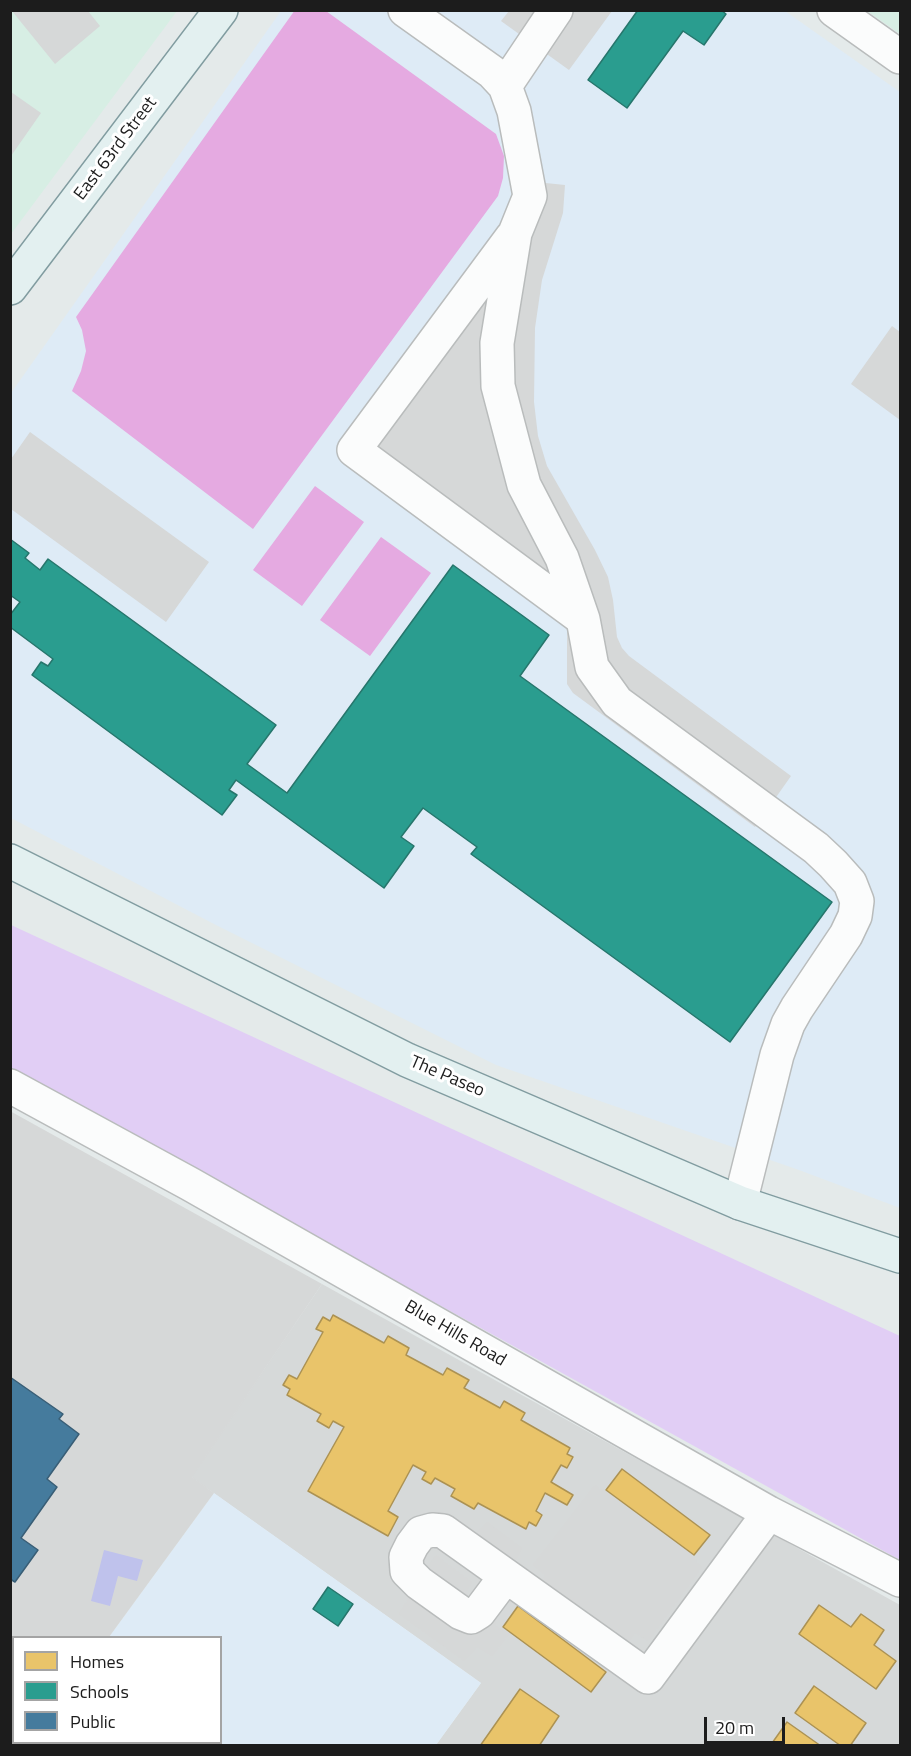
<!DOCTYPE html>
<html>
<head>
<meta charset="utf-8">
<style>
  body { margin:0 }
  #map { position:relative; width:911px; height:1756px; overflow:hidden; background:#e4eaea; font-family:"Titillium Web",sans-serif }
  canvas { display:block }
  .frame { position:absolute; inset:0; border:12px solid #1c1c1c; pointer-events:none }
  .legend { position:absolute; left:12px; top:1636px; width:210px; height:108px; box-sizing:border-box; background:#fff; border:2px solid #a4a4a4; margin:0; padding:8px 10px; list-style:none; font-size:18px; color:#1c1c1c }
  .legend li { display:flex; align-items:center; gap:12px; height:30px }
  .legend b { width:30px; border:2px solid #a4a4a4 }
  .scale { position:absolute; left:704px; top:1717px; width:81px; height:27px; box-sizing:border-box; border:3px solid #1c1c1c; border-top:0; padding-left:8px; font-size:18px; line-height:21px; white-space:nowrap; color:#1c1c1c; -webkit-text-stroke:4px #fff; paint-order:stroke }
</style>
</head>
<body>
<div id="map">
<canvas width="911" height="1756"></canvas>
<div class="frame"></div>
<ul class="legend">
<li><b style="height:16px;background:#e9c46a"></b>Homes</li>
<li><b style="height:16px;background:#2a9d8f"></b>Schools</li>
<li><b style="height:16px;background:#457b9d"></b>Public</li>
</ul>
<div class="scale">20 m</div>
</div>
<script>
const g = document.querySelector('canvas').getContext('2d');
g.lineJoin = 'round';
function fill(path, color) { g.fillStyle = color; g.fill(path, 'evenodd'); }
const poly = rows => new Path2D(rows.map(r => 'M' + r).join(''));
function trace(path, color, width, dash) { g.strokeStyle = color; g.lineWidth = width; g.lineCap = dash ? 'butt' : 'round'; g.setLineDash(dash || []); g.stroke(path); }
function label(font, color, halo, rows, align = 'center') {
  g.font = font + ' "Titillium Web",sans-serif'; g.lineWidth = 6; g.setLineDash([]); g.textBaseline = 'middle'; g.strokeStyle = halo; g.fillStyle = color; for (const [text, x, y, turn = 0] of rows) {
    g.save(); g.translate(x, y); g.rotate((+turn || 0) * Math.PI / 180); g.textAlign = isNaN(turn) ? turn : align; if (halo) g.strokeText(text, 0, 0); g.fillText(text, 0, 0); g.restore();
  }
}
const residential = poly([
  [322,1284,900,1605,900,1745,436,1745,481,1683,191,1477]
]);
const commercial = poly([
  [11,11,177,11,11,234],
  [867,11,900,11,900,34]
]);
const education = poly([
  [281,11,785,11,900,92,900,1208,799,1170,496,1065,214,924,11,818,11,393],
  [214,1493,481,1683,436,1745,31,1746,33,1742,220,1742,220,1638,109,1637]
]);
const religious = poly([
  [12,11,88,11,100,26,55,64],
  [509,11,612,11,569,70,501,21],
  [11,92,41,113,11,156],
  [517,180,565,185,563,213,542,280,535,328,534,402,538,436,547,466,595,550,608,577,613,600,617,637,622,648,629,656,791,776,755,827,573,693,567,684,567,630,560,620,345,441,510,212],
  [892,326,900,332,900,420,851,384],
  [30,432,209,562,166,622,11,509,11,459],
  [10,1111,322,1284,192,1477,214,1493,109,1637,14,1638,14,1742,33,1743,31,1746,10,1745],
  [595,1485,603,1491,606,1490,694,1555,697,1562,702,1567,648,1641,637,1634,634,1634,608,1672,511,1602,504,1605,496,1617,496,1626,509,1634,492,1656,477,1647,464,1661,399,1614,409,1597,392,1580,389,1569,391,1556,476,1534,487,1522,522,1548,515,1562,542,1581,545,1576,544,1574,533,1565],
  [431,1547,439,1548,478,1577,479,1586,470,1597,468,1597,466,1592,472,1582,436,1555,429,1565,426,1566,424,1565,423,1558,428,1549]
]);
const grass = poly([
  [104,1550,143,1560,137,1581,118,1576,110,1606,91,1601]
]);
const park = poly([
  [11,925,900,1336,900,1560,11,1068]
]);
const pitch = poly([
  [295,10,326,11,496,134,504,156,503,178,498,196,253,529,72,391,81,371,86,351,82,330,76,317],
  [315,486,364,522,302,606,253,570],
  [381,537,431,573,370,656,320,620]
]);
const homes = poly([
  [333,1315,384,1343,388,1336,409,1348,406,1355,443,1375,447,1368,469,1380,464,1388,500,1408,504,1401,525,1413,521,1420,570,1448,567,1454,573,1457,567,1468,561,1465,551,1482,573,1495,567,1505,545,1493,536,1511,542,1515,536,1526,529,1522,526,1529,478,1503,474,1509,451,1496,455,1489,435,1478,431,1484,422,1479,426,1472,413,1465,388,1511,398,1517,388,1536,308,1491,344,1427,333,1421,329,1428,317,1421,321,1414,287,1395,290,1389,283,1385,289,1375,297,1379,323,1332,316,1329,323,1317,330,1321,333,1315],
  [622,1469,710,1535,694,1555,606,1490,622,1469],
  [819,1605,851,1627,861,1614,884,1630,874,1645,896,1661,876,1689,799,1634,819,1605],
  [518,1606,606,1672,591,1692,503,1627,518,1606],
  [814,1686,866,1723,850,1746,841,1746,795,1713,814,1686],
  [520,1689,559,1716,539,1746,480,1746,520,1689],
  [787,1722,821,1746,770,1746,787,1722]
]);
const schools = poly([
  [638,10,721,10,726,14,704,45,683,31,627,108,588,80,638,10],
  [10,539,29,553,25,558,40,570,48,559,276,725,247,764,287,793,453,565,549,635,520,676,832,902,730,1042,471,854,477,847,423,808,401,837,414,846,384,888,236,780,229,790,237,795,222,815,32,675,41,662,48,666,53,659,10,627,10,615,20,602,10,595,10,539],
  [328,1587,353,1604,338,1626,313,1609,328,1587]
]);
const public = poly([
  [10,1377,63,1414,59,1419,79,1434,47,1479,57,1487,21,1538,38,1550,15,1582,10,1579,10,1377]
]);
const minor = poly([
  [405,10,492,72,505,86,514,111,530,196,515,233,497,343,498,386,524,485,562,558,583,619,592,667,617,702,816,848,833,864,850,883,857,901,855,916,846,935,797,1008,788,1024,777,1055,740,1203],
  [834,10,900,57],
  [505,86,556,10],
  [512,237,354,450,583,619],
  [10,1086,190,1184,769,1513,900,1580],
  [506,1576,479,1612,471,1617,461,1613,419,1583,407,1571,406,1557,412,1545,421,1533,432,1530,443,1531,648,1677,769,1513]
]);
const major = poly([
  [10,288,221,10],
  [10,861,407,1060,740,1203,900,1256]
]);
const streetNames = [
  ["East 63rd Street",116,149,-53],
  ["The Paseo",447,1077,23],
  ["Blue Hills Road",455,1334,30]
];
fill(residential, '#d6d9d9');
fill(commercial, '#d7eee4');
fill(education, '#deebf6');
fill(religious, '#d6d8d8');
fill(grass, '#bfc2ec');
fill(park, '#e1cef5');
fill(pitch, '#e5aae1');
fill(homes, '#e9c46a');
trace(homes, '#ac9253', 1.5);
fill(schools, '#2a9d8f');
trace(schools, '#26766c', 1.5);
fill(public, '#457b9d');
trace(public, '#395e76', 1.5);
trace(minor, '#b9bcbc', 36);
trace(major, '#819ca0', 36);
trace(minor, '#fbfcfc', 33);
trace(major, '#e3f0f0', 33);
label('18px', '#1c1c1c', '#fff', streetNames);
</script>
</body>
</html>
